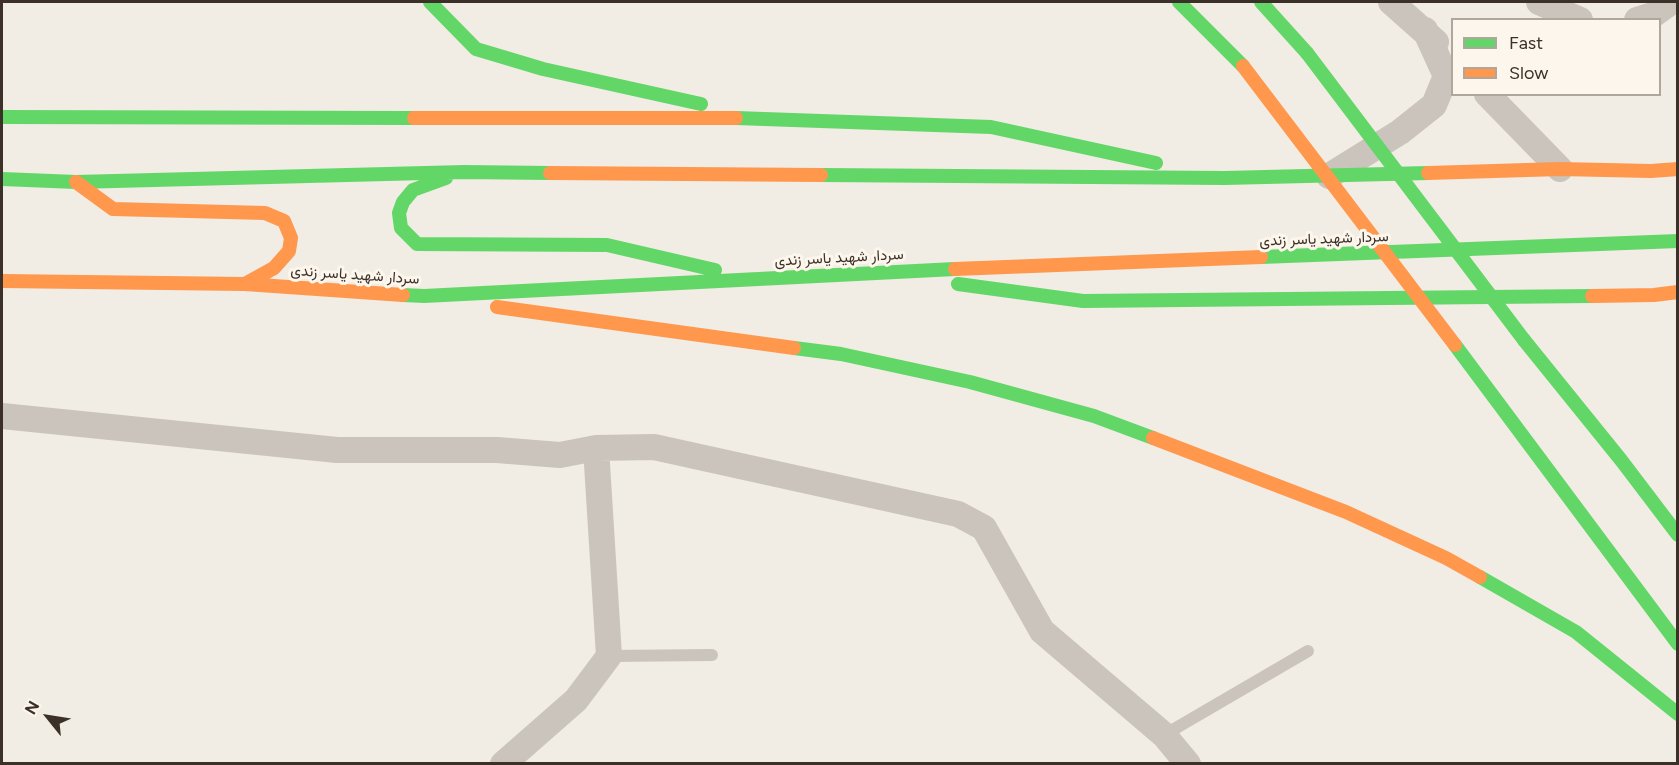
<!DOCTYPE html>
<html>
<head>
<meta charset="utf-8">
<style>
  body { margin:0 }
  #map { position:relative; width:1679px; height:765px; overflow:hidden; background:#f1ece4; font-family:Figtree,sans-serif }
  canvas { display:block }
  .frame { position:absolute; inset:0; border:3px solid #3c3129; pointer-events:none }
  .legend { position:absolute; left:1451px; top:18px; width:210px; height:78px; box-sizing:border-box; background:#fcf6ec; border:2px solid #afa79e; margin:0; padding:8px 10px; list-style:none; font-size:18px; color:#3c3129 }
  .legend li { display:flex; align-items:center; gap:12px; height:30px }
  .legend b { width:30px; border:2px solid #afa79e }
  .north { position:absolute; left:18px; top:687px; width:60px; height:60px; -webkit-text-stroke:4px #fcf6ec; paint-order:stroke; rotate:300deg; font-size:16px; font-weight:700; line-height:24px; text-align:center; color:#3c3129 }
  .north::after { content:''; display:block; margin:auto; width:21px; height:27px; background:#3c3129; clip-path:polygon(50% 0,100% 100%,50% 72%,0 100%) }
</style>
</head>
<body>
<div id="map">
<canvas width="1679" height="765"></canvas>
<div class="frame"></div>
<ul class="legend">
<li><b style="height:8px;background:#63d668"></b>Fast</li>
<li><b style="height:8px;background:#ff974d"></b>Slow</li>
</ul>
<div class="north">N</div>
</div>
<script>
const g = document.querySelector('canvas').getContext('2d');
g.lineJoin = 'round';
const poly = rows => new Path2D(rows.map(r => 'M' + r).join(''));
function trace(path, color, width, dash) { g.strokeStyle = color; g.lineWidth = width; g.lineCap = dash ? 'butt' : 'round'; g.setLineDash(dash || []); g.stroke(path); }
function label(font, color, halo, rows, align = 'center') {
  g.font = font + ' Figtree,Vazirmatn,sans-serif'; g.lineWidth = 6; g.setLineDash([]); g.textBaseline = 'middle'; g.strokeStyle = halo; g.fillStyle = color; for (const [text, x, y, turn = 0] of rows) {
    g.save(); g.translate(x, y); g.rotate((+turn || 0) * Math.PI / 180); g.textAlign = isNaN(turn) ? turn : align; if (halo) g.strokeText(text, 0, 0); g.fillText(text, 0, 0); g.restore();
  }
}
const lane = poly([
  [609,656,712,655],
  [1164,735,1308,651]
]);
const street = poly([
  [1391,2,1436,42],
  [1539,2,1580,20],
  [1637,20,1653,15,1671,2],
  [1487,94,1560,169],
  [1329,176,1400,132,1434,105,1446,76,1425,30],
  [2,416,337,450,497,450,560,455,596,448,654,447,958,514,984,528,1042,631,1164,735,1188,764],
  [503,764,576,700,609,656,596,448]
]);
const fast = poly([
  [430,2,476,49,543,69,701,104],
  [1179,2,1243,66],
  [1261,2,1307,53],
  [2,117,414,118],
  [736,118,991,127,1156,163],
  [821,175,1225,178,1428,173],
  [446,178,413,190,403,202,399,213,401,228,417,244,607,245,715,270],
  [2,179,76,182,464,172,550,173],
  [1261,257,1678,241],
  [958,284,1083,301,1592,296],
  [403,295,424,296,955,269],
  [1524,340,1621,460,1678,535],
  [1455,345,1678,644],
  [794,348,841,354,970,382,1094,416,1153,438],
  [1480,577,1576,632,1678,714]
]);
const slow = poly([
  [414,118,736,118],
  [550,173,821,175],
  [1428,173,1560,169,1651,171,1678,169],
  [76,182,113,209,265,213,284,221,291,238,289,251,274,268,245,284],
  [955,269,1261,257],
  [2,281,245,284,403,295],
  [1592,296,1654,295,1678,292],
  [497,307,794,348],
  [1153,438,1346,512,1446,558,1480,577]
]);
const fastBridge = poly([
  [1307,53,1524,340]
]);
const slowBridge = poly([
  [1243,66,1455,345]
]);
const streetNames = [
  ["سردار شهید یاسر زندی",1324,239,-2],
  ["سردار شهید یاسر زندی",839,258,-3],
  ["سردار شهید یاسر زندی",355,275,4]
];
trace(lane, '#cac4bd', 12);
trace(street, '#cac4bd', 26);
trace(fast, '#63d668', 14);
trace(slow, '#ff974d', 14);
trace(fastBridge, '#63d668', 14);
trace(slowBridge, '#ff974d', 14);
label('15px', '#3c3129', '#fcf6ec', streetNames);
</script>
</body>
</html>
